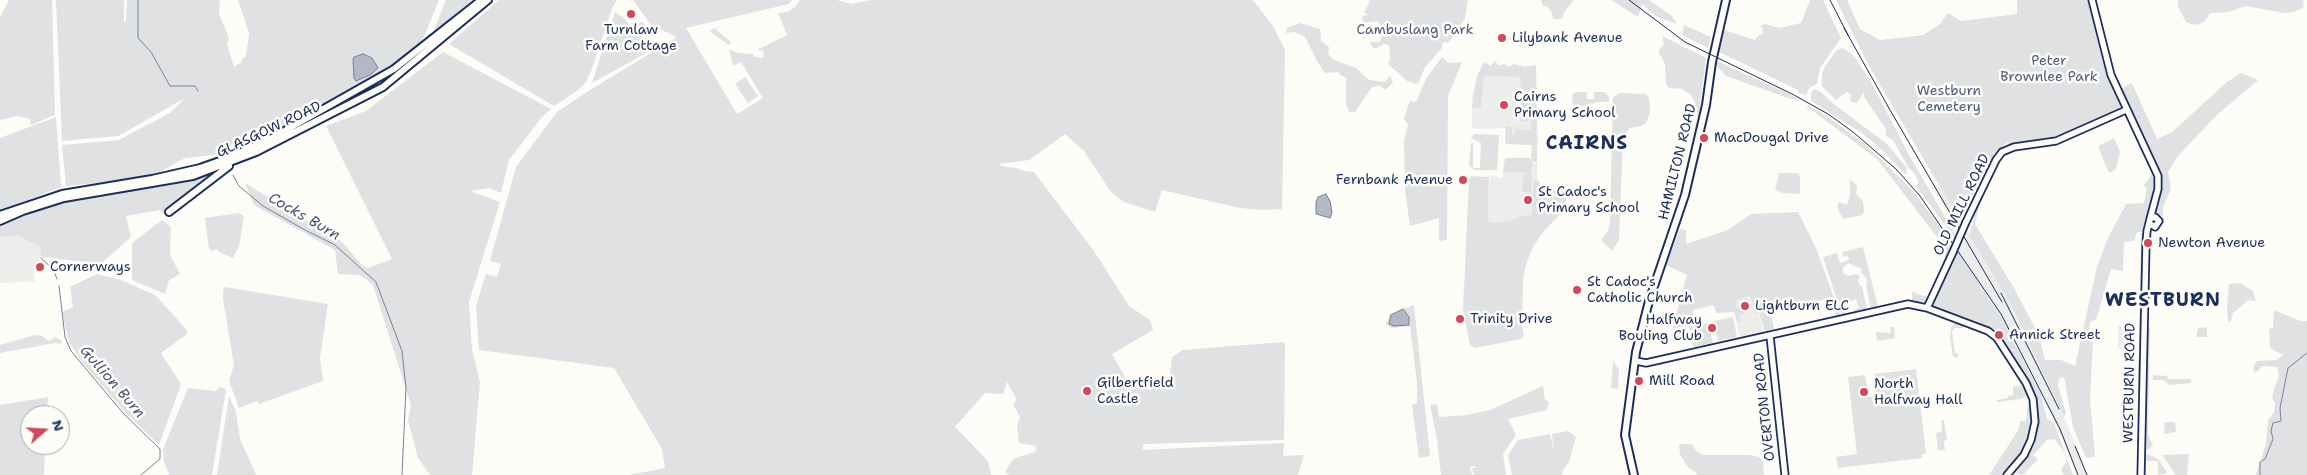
<!DOCTYPE html>
<html>
<head>
<meta charset="utf-8">
<style>
  body { margin:0 }
  #map { position:relative; width:2307px; height:475px; overflow:hidden; background:#fdfcf7; font-family:"Shantell Sans",sans-serif }
  canvas { display:block }
  .north { position:absolute; left:20px; top:405px; width:50px; height:50px; box-sizing:border-box; background:#fdfcf7; border:1px solid #a3aaba; border-radius:50%; rotate:71deg; font-size:14px; font-weight:700; line-height:20px; text-align:center; color:#1b2f5e }
  .north::after { content:''; display:block; margin:auto; width:18px; height:22px; background:#d1495b; clip-path:polygon(50% 0,100% 100%,50% 72%,0 100%) }
</style>
</head>
<body>
<div id="map">
<canvas width="2307" height="475"></canvas>
<div class="north">N</div>
</div>
<script>
const g = document.querySelector('canvas').getContext('2d');
g.lineJoin = 'round';
function fill(path, color) { g.fillStyle = color; g.fill(path, 'evenodd'); }
const poly = rows => new Path2D(rows.map(r => 'M' + r).join(''));
function trace(path, color, width, dash) { g.strokeStyle = color; g.lineWidth = width; g.lineCap = dash ? 'butt' : 'round'; g.setLineDash(dash || []); g.stroke(path); }
function label(font, color, halo, rows, align = 'center') {
  g.font = font + ' "Shantell Sans",sans-serif'; g.lineWidth = 5; g.setLineDash([]); g.textBaseline = 'middle'; g.strokeStyle = halo; g.fillStyle = color; for (const [text, x, y, turn = 0] of rows) {
    g.save(); g.translate(x, y); g.rotate((+turn || 0) * Math.PI / 180); g.textAlign = isNaN(turn) ? turn : align; if (halo) g.strokeText(text, 0, 0); g.fillText(text, 0, 0); g.restore();
  }
}
const built = poly([
  [1495,61,1499,66,1504,64,1509,67,1514,64,1525,67,1536,65,1538,145,1506,144,1505,128,1476,129,1472,127,1472,97,1477,76,1484,62,1491,66],
  [1533,164,1537,164,1537,180,1542,187,1563,191,1567,195,1565,209,1487,231,1490,175,1503,179,1503,172,1533,173],
  [1938,185,1979,249,2010,303,2064,417,2088,475,2077,475,2054,420,2022,356,1988,295,1957,250,1965,240,1934,189],
  [19,236,40,247,41,257,33,267,35,281,0,283,0,237],
  [1748,279,1764,332,1740,338,1732,300],
  [2118,326,2135,326,2134,345,2128,349,2118,349]
]);
const green = poly([
  [9,0,52,0,55,115,31,125,30,119,17,116,0,120,0,18],
  [56,0,124,0,124,23,126,21,127,0,220,0,219,14,229,38,227,44,234,67,242,62,241,60,246,56,249,33,238,0,439,0,423,39,416,49,357,89,251,147,246,138,220,151,221,154,185,158,149,178,66,186,62,145,119,140,170,113,185,98,118,136,62,141],
  [446,0,472,0,433,33],
  [499,0,617,0,613,6,591,71,586,82,577,91,554,106,449,44],
  [633,0,792,0,789,4,686,28,737,114,763,98,741,62,733,66,729,49,738,53,753,54,754,57,763,58,764,51,757,50,787,35,778,13,787,12,794,8,800,0,837,0,851,4,872,0,1253,0,1273,26,1285,50,1282,209,1261,210,1240,208,1162,190,1155,212,1124,202,1111,192,1084,151,1065,134,1029,160,999,164,1005,167,1018,168,1024,171,1034,172,1094,251,1129,306,1150,320,1153,330,1112,354,1127,381,1150,390,1169,382,1172,357,1183,350,1283,342,1285,344,1284,440,1143,444,1143,450,1284,443,1283,456,1304,455,1298,475,1009,475,1005,472,1013,459,1035,452,1036,446,1019,443,1017,426,1020,417,1013,404,1017,400,1007,382,1003,394,985,393,955,427,988,461,991,475,629,475,665,468,662,449,614,368,479,350,476,306,486,274,497,277,501,264,490,261,516,167,557,112,590,90,677,37,651,25],
  [1368,0,1468,0,1465,18,1458,31,1448,43,1444,42,1442,44,1442,48,1425,67,1419,82,1416,84,1407,81,1388,64,1390,59,1389,45,1384,44,1374,49,1369,42,1380,42,1383,30,1378,21,1363,23,1362,16,1368,15,1364,12,1370,1],
  [1541,0,1574,0,1564,12,1562,19,1553,19,1552,13,1547,6,1543,6],
  [1611,0,1649,0,1672,16,1677,24,1657,17,1642,4,1638,17],
  [1810,0,1823,0,1841,38,1820,68,1817,84,1810,87,1806,95,1798,93,1798,90,1719,52,1724,30,1755,40,1759,35,1762,35,1763,29,1760,26,1765,24,1779,28,1801,23],
  [1836,0,1847,0,1860,29,1880,40,1923,35,1940,24,1948,13,1961,21,2017,14,2017,0,2088,0,2092,8,2110,82,2120,102,2120,109,2036,145,2009,145,2008,142,1996,151,1960,221,1869,66],
  [2178,0,2303,0,2304,7,2294,12,2284,13,2246,6,2228,12,2210,13,2204,22,2195,25,2186,22,2178,7],
  [615,12,623,17,632,28,642,22,650,29,640,35,650,51,592,83],
  [728,23,715,29,731,42,729,45,709,31],
  [1300,23,1320,29,1321,41,1329,47,1328,54,1334,60,1356,68,1369,80,1385,82,1390,75,1393,83,1385,90,1380,86,1372,87,1355,112,1349,112,1346,104,1346,78,1339,74,1340,72,1325,73,1318,63,1305,37,1295,32,1286,33,1287,28],
  [1684,25,1711,37,1708,48,1682,35],
  [1662,36,1706,58,1698,118,1695,102,1691,95,1682,89,1669,88,1666,84,1665,64,1658,51,1664,44],
  [1843,48,1853,55,1870,80,1909,155,1956,236,1955,239,1916,186,1919,182,1915,174,1908,167,1893,140,1886,136,1886,129,1864,97,1864,92,1857,103,1850,101,1851,95,1847,92,1836,100,1822,86,1822,74,1825,66,1837,50],
  [443,52,551,109,542,117,509,160,501,193,489,188,470,191,500,202,469,302,472,350,480,382,472,475,430,475,418,458,408,420,411,405,373,285,360,275,338,274,335,250,254,205,245,183,342,242,362,265,368,268,392,259,326,126,366,111],
  [1442,57,1448,63,1462,62,1448,96,1447,240,1439,241,1439,218,1410,226,1405,190,1404,141,1408,125,1404,118,1410,101,1416,102,1427,77],
  [1495,61,1499,66,1504,64,1509,67,1514,64,1525,67,1536,65,1537,163,1533,162,1531,159,1532,145,1506,144,1505,139,1506,126,1512,127,1512,135,1515,135,1515,127,1519,127,1519,130,1531,130,1531,121,1521,121,1522,102,1532,103,1532,94,1520,93,1521,77,1484,76,1481,108,1472,108,1477,76,1484,62,1491,66],
  [1717,61,1787,93,1801,101,1788,98,1726,76,1716,65],
  [2241,73,2258,80,2216,116,2177,157,2168,172,2171,189,2163,207,2163,216,2158,215,2156,209,2162,181,2121,89,2132,83,2157,139,2172,132,2227,82],
  [745,77,758,96,748,103,735,84],
  [1814,89,1821,92,1835,105,1887,144,1906,167,1907,174,1905,174,1883,151,1862,133,1811,101,1811,93],
  [1576,92,1587,92,1587,99,1594,99,1594,92,1605,92,1609,97,1609,102,1596,102,1573,109,1572,95],
  [1619,93,1646,94,1649,98,1650,112,1646,123,1641,126,1630,128,1623,138,1619,240,1612,251,1601,240,1608,231,1610,224,1613,97],
  [1808,106,1824,114,1865,144,1913,191,1942,229,1952,247,1935,286,1947,250,1877,159,1809,108,1806,108],
  [56,117,61,187,0,211,0,138],
  [1474,134,1499,135,1497,170,1474,170,1469,165,1471,143,1473,143,1473,168,1480,168,1481,143,1471,138],
  [2114,138,2120,152,2116,169,2110,173,2108,171,2098,146],
  [1505,158,1530,158,1533,163,1532,173,1503,172],
  [216,172,162,214,160,210,126,216,131,237,95,269,87,262,41,257,40,247,19,236,0,237,0,226,46,207,71,200,191,182],
  [1779,173,1798,173,1800,176,1800,194,1783,193,1775,190],
  [1523,174,1532,174,1531,192,1522,192],
  [2152,174,2155,184,2154,196,2145,232,2137,232,2134,241,2124,242,2123,271,2111,269,2096,320,2090,322,2088,338,2093,342,2090,398,2095,457,2086,458,2073,427,2064,377,2059,379,2058,386,2066,413,2064,417,2010,303,1969,235,1974,221,1974,208,1991,177,1981,199,1975,224,2014,288,2039,336,2045,360,2061,360,2075,366,2097,267,2108,238,2126,204,2144,203,2147,189,2144,185],
  [1471,176,1489,177,1488,221,1494,223,1513,221,1513,219,1518,219,1519,216,1532,215,1534,180,1537,180,1545,189,1563,191,1567,195,1565,209,1544,231,1534,245,1526,264,1523,280,1522,326,1524,334,1521,339,1475,348,1470,345,1463,310,1469,179],
  [1850,179,1857,186,1856,194,1863,201,1864,211,1862,215,1843,219,1837,207,1839,202,1847,205,1850,195],
  [1798,212,1816,248,1841,317,1837,318,1830,298,1771,312,1774,329,1765,331,1759,313,1756,314,1750,295,1735,301,1737,308,1743,306,1745,313,1739,315,1741,321,1737,322,1734,312,1716,313,1714,305,1693,310,1694,325,1672,329,1687,275,1666,265,1680,229,1686,230,1686,244,1728,230,1751,214],
  [239,213,244,216,239,246,233,258,219,252,217,249,212,251,209,249,205,218],
  [162,220,171,227,170,255,180,274,169,280,165,294,132,280,132,243],
  [2141,233,2144,233,2140,342,2139,339],
  [1863,247,1878,307,1871,309,1866,285,1867,284,1866,278,1861,272,1862,269,1848,263,1843,268,1843,273,1849,276,1856,274,1860,276,1858,280,1860,286,1862,286,1867,310,1853,314,1855,309,1859,308,1856,299,1844,304,1846,313,1842,315,1823,257,1837,253,1840,263,1844,262,1849,259,1848,256,1843,257,1842,252],
  [1957,250,1999,314,2041,394,2047,419,2054,423,2073,475,2064,475,2061,470,2067,461,2064,452,2055,439,2047,440,2033,455,2038,459,2023,475,2016,473,2035,444,2038,409,2035,393,1999,332,1934,308,1933,300],
  [97,274,121,280,155,295,187,330,187,334,161,353,181,384,159,445,125,412,83,363,69,342,62,312,73,307,70,287],
  [2240,283,2253,291,2256,301,2248,300,2233,313,2231,321,2228,322,2227,306,2229,284],
  [225,287,328,304,320,358,323,381,259,404,257,401,239,408,229,381,234,365,223,299,223,290],
  [1914,291,1917,294,1929,297,1930,292,1932,293,1925,302,1912,302,1912,293],
  [1414,305,1430,456,1419,458,1412,405,1417,403,1417,383,1410,326,1391,328,1386,324,1390,314],
  [2274,310,2300,321,2307,321,2307,475,2256,475,2266,444,2268,420,2274,412,2275,403,2272,398,2274,389,2279,376,2277,367,2262,366,2258,371,2254,372,2253,368,2257,361,2277,360,2283,355,2270,348,2269,329,2273,328],
  [1733,317,1737,337,1718,341,1714,321],
  [1955,322,1965,325,1962,328,1954,328,1952,332,1955,353,1959,354,1957,358,1953,357,1950,337,1951,328],
  [1708,323,1713,343,1693,347,1689,327],
  [1890,327,1894,327,1895,338,1877,341,1876,332,1891,333],
  [2148,327,2150,328,2148,434,2153,446,2147,450,2144,447],
  [2207,327,2207,337,2196,337,2198,328],
  [35,335,42,336,49,341,56,337,62,341,61,344,55,343,0,353,0,345],
  [2140,360,2140,468,2137,469,2138,362],
  [1613,361,1619,370,1618,389,1611,388],
  [1916,369,1926,454,1922,454,1922,458,1838,468,1836,457,1857,454,1848,377,1865,375,1867,387,1860,388,1861,398,1876,396,1874,374],
  [2153,375,2167,376,2168,379,2191,379,2191,383,2170,385,2163,380,2153,380],
  [2021,385,2024,386,2028,395,2021,399,1997,402,1997,400,2008,398,2008,396,2013,395,2013,387],
  [1543,386,1545,400,1549,402,1547,410,1508,419,1516,435,1503,454,1506,475,1474,475,1472,468,1476,468,1474,466,1470,467,1472,475,1441,475,1437,439,1430,405,1437,404,1439,417,1467,415,1490,410],
  [219,387,226,389,212,475,169,475,164,462,163,449,188,388,216,391],
  [229,396,236,412,240,439,256,475,217,475],
  [48,397,47,415,30,415,30,445,45,445,44,475,0,475,0,405],
  [2031,402,2033,423,2030,439,2023,452,2003,475,1989,475,2019,429,2020,421,2026,421,2028,403],
  [1944,420,1947,440,1944,441,1945,450,1938,450,1936,433,1942,432,1941,421],
  [2164,422,2175,422,2176,432,2165,434],
  [1568,431,1576,437,1569,462,1563,470,1562,475,1512,475,1508,455,1518,440,1550,434,1554,452,1552,434],
  [1679,444,1692,444,1696,451,1703,455,1751,455,1759,457,1763,462,1764,475,1698,475,1687,466,1680,454],
  [2148,454,2158,459,2167,472,2166,474,2158,475,2158,461,2144,461,2145,455],
  [2189,454,2187,475,2176,475,2162,455]
]);
const water = poly([
  [363,54,372,58,378,68,370,75,356,81,354,78,353,60,354,57,363,54],
  [1326,194,1330,201,1332,212,1330,218,1316,214,1316,202,1318,197,1326,194],
  [1403,309,1409,317,1409,325,1394,326,1389,324,1391,315,1403,309]
]);
const stream = poly([
  [138,0,138,38,151,52,170,86,195,86,198,91],
  [233,175,239,186,263,206,305,230,335,245,376,282,402,351,406,388,402,475],
  [41,258,53,269,57,279],
  [59,286,65,337,71,351,123,413,160,449,160,459,141,475],
  [2260,475,2260,462,2265,459,2273,439,2271,431,2273,423,2281,421,2280,408,2288,368,2307,353]
]);
const secondary = poly([
  [2092,0,2111,75,2158,176,2158,189,2150,219],
  [1966,222,1996,160,2002,152,2014,147,2056,141,2126,110],
  [1927,308,1953,252],
  [1770,336,1785,475],
  [1636,361,1646,363,1908,304,1927,308,1988,331,1997,338,2026,383,2033,399,2035,422,2031,440,2024,455,2007,475],
  [2141,475,2146,245,2147,231,2150,219,2155,217,2159,221,2155,227,2149,223]
]);
const primary = poly([
  [169,212,229,166],
  [0,215,62,194,152,179,200,168,231,157,272,138,394,69,480,1],
  [0,221,23,211,64,198,193,176,256,152,383,87,488,0],
  [1634,475,1625,435,1636,352,1649,301,1685,195,1706,105,1712,62,1726,0]
]);
const rail = poly([
  [1629,0,1685,42,1794,95,1828,114,1853,132,1896,169,1920,196,2001,314,2060,429,2078,475],
  [1830,0,1848,35],
  [1844,28,1890,110,2002,302],
  [2001,293,2059,409],
  [2075,446,2087,475]
]);
const secondaryBridge = poly([
  [1953,252,1966,222]
]);
const markers = [
  [631,14,5,"#d1495b"],
  [1502,38,5,"#d1495b"],
  [1504,105,5,"#d1495b"],
  [1704,138,5,"#d1495b"],
  [1463,180,5,"#d1495b"],
  [1528,200,5,"#d1495b"],
  [2148,243,5,"#d1495b"],
  [40,267,5,"#d1495b"],
  [1577,290,5,"#d1495b"],
  [1745,306,5,"#d1495b"],
  [1460,319,5,"#d1495b"],
  [1712,328,5,"#d1495b"],
  [1999,335,5,"#d1495b"],
  [1639,381,5,"#d1495b"],
  [1087,391,5,"#d1495b"],
  [1864,392,5,"#d1495b"]
];
const poiNames = [
  ["Turnlaw",631,30,"center"],
  ["Farm Cottage",631,46,"center"],
  ["Lilybank Avenue",1512,38],
  ["Cairns",1514,97],
  ["Primary School",1514,113],
  ["MacDougal Drive",1714,138],
  ["Fernbank Avenue",1453,180,"right"],
  ["St Cadoc's",1538,192],
  ["Primary School",1538,208],
  ["Newton Avenue",2158,243],
  ["Cornerways",50,267],
  ["St Cadoc's",1587,282],
  ["Catholic Church",1587,298],
  ["Lightburn ELC",1755,306],
  ["Trinity Drive",1470,319],
  ["Halfway",1702,320,"right"],
  ["Bouling Club",1702,336,"right"],
  ["Annick Street",2009,335],
  ["Mill Road",1649,381],
  ["Gilbertfield",1097,383],
  ["Castle",1097,399],
  ["North",1874,384],
  ["Halfway Hall",1874,400]
];
const parkNames = [
  ["Cambuslang Park",1415,30],
  ["Peter",2049,61],
  ["Brownlee Park",2049,77],
  ["Westburn",1949,91],
  ["Cemetery",1949,107]
];
const streetNames = [
  ["GLASGOW ROAD",269,130,-25],
  ["HAMILTON ROAD",1678,162,-76],
  ["OLD MILL ROAD",1962,205,-64],
  ["WESTBURN ROAD",2130,383,-89],
  ["OVERTON ROAD",1765,407,-96]
];
const waterNames = [
  ["Cocks Burn",304,217,30],
  ["Gullion Burn",112,382,49]
];
const districtNames = [
  ["CAIRNS",1587,144],
  ["WESTBURN",2163,301]
];
fill(built, '#edeeec');
fill(green, '#e0e1e3');
fill(water, '#b3b8c5');
trace(water, '#76819c', 1);
trace(stream, '#76819c', 1);
trace(secondary, '#1b2f5e', 9);
trace(primary, '#1b2f5e', 10);
trace(secondary, '#fdfcf7', 5.5);
trace(primary, '#fdfcf7', 6);
trace(rail, '#1b2f5e', 1);
trace(secondaryBridge, '#1b2f5e', 9, []);
trace(secondaryBridge, '#fdfcf7', 5.5);
for (const [x, y, r, color] of markers) { const dot = new Path2D(); dot.arc(x, y, r, 0, 2 * Math.PI); g.fillStyle = color; g.fill(dot); trace(dot, '#fdfcf7', 2); }
label('14px', '#1b2f5e', '#fdfcf7', poiNames, 'left');
label('14px', '#4c5c7f', '#fdfcf7', parkNames);
label('14px', '#1b2f5e', '#fdfcf7', streetNames);
label('italic 15px', '#49587d', '#fdfcf7', waterNames);
g.letterSpacing = '1px';
label('bold 19px', '#1b2f5e', '#fdfcf7', districtNames);
g.letterSpacing = '0px';
</script>
</body>
</html>
